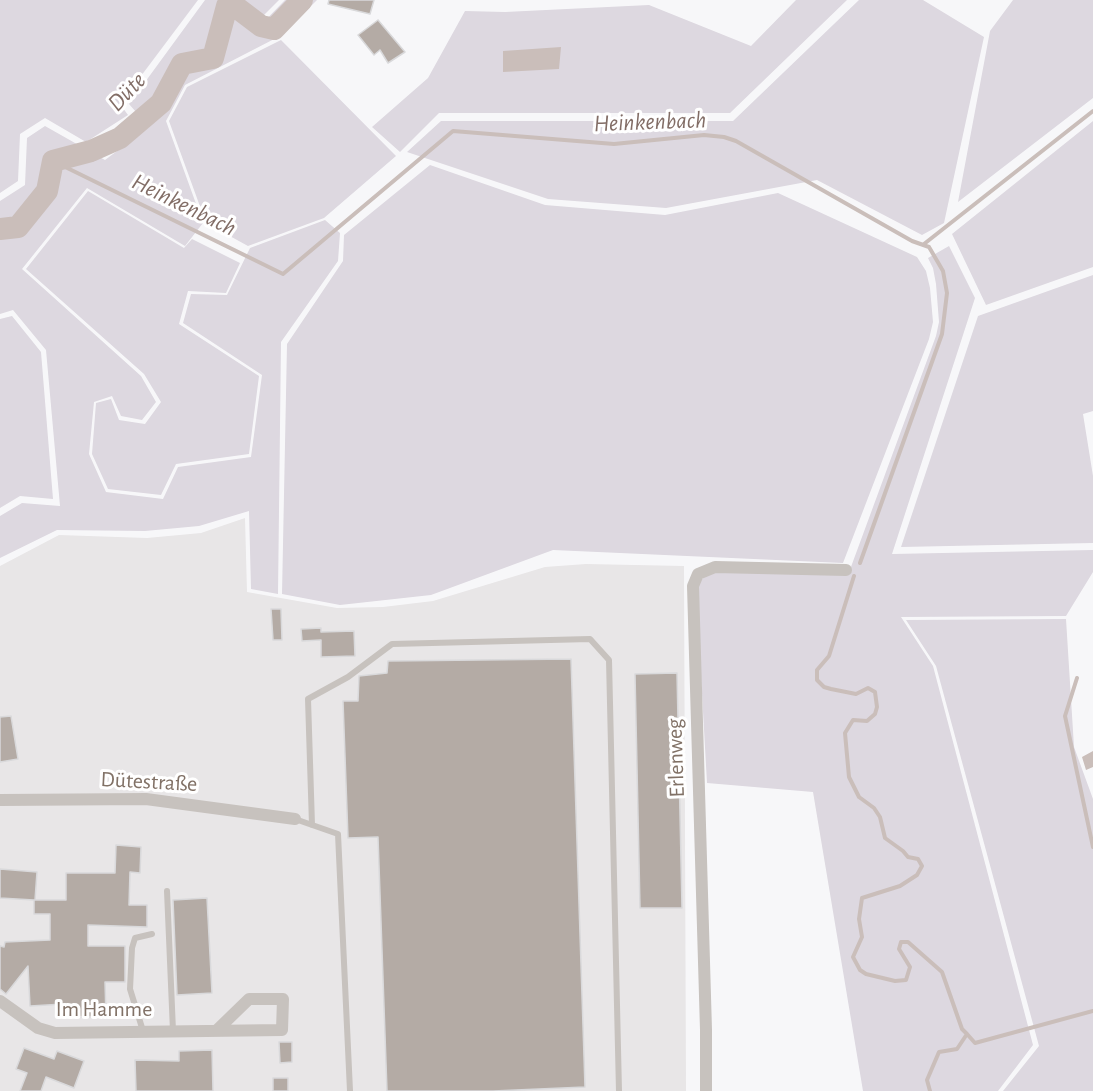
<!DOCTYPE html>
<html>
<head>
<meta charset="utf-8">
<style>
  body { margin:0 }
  canvas { display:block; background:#f7f7f9 }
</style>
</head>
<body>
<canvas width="1093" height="1091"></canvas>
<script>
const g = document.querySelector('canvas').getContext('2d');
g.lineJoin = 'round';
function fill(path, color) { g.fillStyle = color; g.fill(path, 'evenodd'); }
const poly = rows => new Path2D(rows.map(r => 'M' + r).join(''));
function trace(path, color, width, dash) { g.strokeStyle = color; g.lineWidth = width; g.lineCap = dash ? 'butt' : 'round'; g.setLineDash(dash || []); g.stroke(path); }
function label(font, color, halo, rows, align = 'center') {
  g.font = font + ' "Alegreya Sans",sans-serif'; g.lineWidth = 6; g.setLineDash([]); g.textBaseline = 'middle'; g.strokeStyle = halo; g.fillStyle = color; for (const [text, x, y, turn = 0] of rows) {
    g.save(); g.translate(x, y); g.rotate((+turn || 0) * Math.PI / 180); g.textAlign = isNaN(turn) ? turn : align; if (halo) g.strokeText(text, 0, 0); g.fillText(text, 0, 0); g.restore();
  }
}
const built = poly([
  [245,518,247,592,337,608,383,607,433,601,545,567,586,564,684,566,686,1091,0,1091,0,566,59,535,147,538,201,533]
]);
const green = poly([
  [0,0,198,0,120,104,128,115,86,142,45,118,20,134,18,181,0,193],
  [205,0,236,0,236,16,255,31,285,0,317,0,282,35,185,85,166,121,203,223,185,246,87,188,22,269,141,376,156,402,142,420,121,416,112,396,94,402,89,454,106,492,163,499,178,467,251,457,262,375,183,323,191,294,227,295,250,248,325,220,340,233,338,261,281,342,278,594,251,589,249,511,199,526,145,531,57,530,0,558,0,516,22,503,60,506,46,350,13,310,0,314,0,201,25,185,27,138,45,126,105,160,149,127,129,104],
  [240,0,279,0,261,18],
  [796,0,847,0,730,113,439,113,400,152,372,127,428,78,465,11,505,12,649,5,751,46],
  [859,0,923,0,984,37,944,223,922,235,817,180,666,208,548,199,407,152,441,121,733,121],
  [1013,0,1093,0,1093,98,958,202,990,31],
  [281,40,396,156,324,218,248,246,206,223,169,121,187,87],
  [1093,121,1093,267,986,305,952,234],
  [430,165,545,205,665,215,778,193,917,257,926,271,930,288,933,322,929,339,843,563,553,550,431,595,340,605,282,594,287,344,343,261,344,235],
  [88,191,184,248,192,239,240,263,226,293,188,291,179,324,259,376,249,454,176,464,161,495,108,489,92,454,96,403,111,399,119,420,145,424,161,402,144,374,26,269],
  [949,246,975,298,892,554,1093,550,1093,572,1066,616,901,617,933,666,1033,1045,998,1091,863,1091,813,792,707,783,696,586,704,577,716,572,848,575,936,336,939,322,936,284,933,268,928,258],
  [1093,275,1093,411,1083,414,1093,476,1093,543,901,547,978,316],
  [12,316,41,352,53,499,20,496,0,508,0,319],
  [1066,619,1074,747,1093,799,1093,1091,1003,1091,1039,1046,936,666,906,620]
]);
const water = poly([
  [561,47,559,69,503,72,503,51],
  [1093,751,1093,767,1086,770,1082,757]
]);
const stream = poly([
  [53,161,283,274,453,131,614,144,704,135,724,137,736,141,912,241,929,247,943,271,947,293,942,334,860,563],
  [924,244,1093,111],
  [854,576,829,656,817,670,817,680,824,687,831,689,856,694,868,688,875,692,877,707,875,714,867,721,853,720,845,733,849,777,859,797,874,808,880,817,885,838,903,851,908,857,918,859,922,866,917,875,900,886,862,898,859,919,862,937,853,957,860,970,866,974,895,981,906,980,910,967,899,949,901,942,908,942,942,972,962,1029,967,1034,957,1049,939,1052,927,1080,930,1091],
  [1077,678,1065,716,1093,847],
  [967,1034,975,1043,1093,1011]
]);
const river = poly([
  [0,229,18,227,47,191,53,161,91,151,120,138,161,103,182,64,213,58,227,6,232,4,261,26,274,29,302,0]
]);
const building = poly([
  [329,0,374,0,370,14,328,4,329,0],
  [378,20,405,52,388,63,380,50,374,55,358,35,378,20],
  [271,609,281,609,282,640,273,640,271,609],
  [321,628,321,632,354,631,355,656,321,657,321,640,302,641,301,629,321,628],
  [571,659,585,1087,493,1091,387,1091,378,837,348,838,343,701,358,701,359,676,387,673,388,661,571,659],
  [677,673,682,908,640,908,635,674,677,673],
  [11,716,18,759,0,762,0,717,11,716],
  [116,845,141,847,140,873,130,872,129,905,147,905,147,927,88,925,88,946,125,946,125,982,105,982,106,1017,70,1017,64,1012,64,1004,30,1006,28,966,6,994,0,989,0,946,4,947,5,942,50,940,50,914,34,914,34,900,0,898,0,869,37,872,35,900,66,900,66,873,115,873,116,845],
  [207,898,212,993,177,995,173,900,207,898],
  [279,1042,292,1042,292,1062,280,1063,279,1042],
  [24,1048,54,1059,57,1051,84,1061,74,1088,46,1077,41,1091,20,1091,27,1073,16,1069,24,1048],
  [212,1050,213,1091,136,1091,135,1060,179,1061,179,1051,212,1050],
  [273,1078,288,1078,288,1091,273,1091,273,1078]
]);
const lane = poly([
  [295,819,338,834,350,1091],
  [312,825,308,699,348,677,392,644,590,639,609,660,619,1091],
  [167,891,173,1031],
  [143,1031,130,989,132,948,135,938,152,934]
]);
const street = poly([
  [0,800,146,799,295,819],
  [0,1001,38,1028,55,1033,282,1030,283,999,249,999,216,1031],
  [706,1091,706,1030,693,586,698,574,715,567,846,570]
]);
const streetNames = [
  ["Erlenweg",676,758,-92],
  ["Dütestraße",149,782,3],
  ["Im Hamme",104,1009]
];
const waterNames = [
  ["Düte",127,92,-46],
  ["Heinkenbach",650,122,-2],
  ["Heinkenbach",184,205,26]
];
fill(built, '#e8e6e7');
fill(green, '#ddd8e0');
fill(water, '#cabeba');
trace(stream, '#cabeba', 4);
trace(river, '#cabeba', 22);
fill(building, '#b4aba5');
trace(building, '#d9d9db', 1.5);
trace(lane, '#c7c2be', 6);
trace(street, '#c7c2be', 12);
label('22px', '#817166', '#fff', streetNames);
label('italic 24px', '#826d66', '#fff', waterNames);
</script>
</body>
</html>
